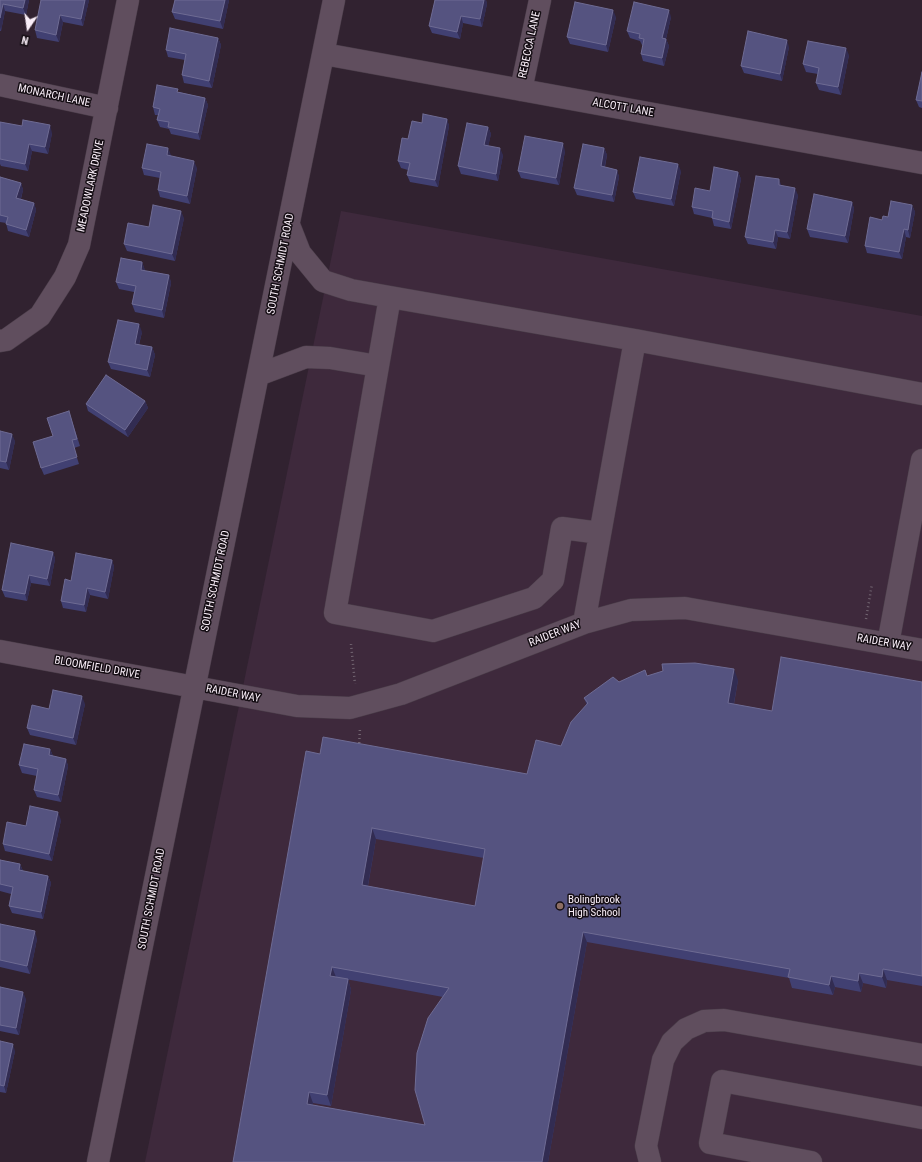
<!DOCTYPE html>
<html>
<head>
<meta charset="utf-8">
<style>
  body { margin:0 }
  #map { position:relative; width:922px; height:1162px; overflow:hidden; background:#312230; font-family:"Roboto Condensed",sans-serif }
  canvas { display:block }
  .north { position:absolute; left:8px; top:8px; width:40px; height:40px; -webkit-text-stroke:3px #150e14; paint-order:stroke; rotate:193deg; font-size:11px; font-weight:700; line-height:16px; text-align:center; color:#f9eef8 }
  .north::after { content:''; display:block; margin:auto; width:14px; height:18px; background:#f9eef8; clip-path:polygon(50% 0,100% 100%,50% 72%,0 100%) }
</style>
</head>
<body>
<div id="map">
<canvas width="922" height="1162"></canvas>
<div class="north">N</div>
</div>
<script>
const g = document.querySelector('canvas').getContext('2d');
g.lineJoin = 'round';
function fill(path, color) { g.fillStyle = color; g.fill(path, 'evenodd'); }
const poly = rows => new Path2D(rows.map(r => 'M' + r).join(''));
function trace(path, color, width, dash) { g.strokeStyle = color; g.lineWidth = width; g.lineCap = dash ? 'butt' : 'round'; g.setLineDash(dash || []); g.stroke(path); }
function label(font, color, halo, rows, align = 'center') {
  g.font = font + ' "Roboto Condensed",sans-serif'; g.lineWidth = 3; g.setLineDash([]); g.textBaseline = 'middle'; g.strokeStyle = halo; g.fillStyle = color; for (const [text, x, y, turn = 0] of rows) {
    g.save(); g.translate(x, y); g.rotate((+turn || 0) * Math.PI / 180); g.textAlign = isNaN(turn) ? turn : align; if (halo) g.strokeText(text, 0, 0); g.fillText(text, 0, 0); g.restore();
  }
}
const built = poly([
  [341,211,922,316,922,1162,145,1162]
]);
const path = poly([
  [866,619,872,584],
  [351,644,355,684],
  [359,747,360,728]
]);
const minor = poly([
  [324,54,922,163],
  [0,85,107,108],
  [521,90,540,0],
  [289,225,300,253,323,281,351,290,390,297,635,340],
  [390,297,335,613,433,631,534,598,553,580,562,528,600,533],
  [0,341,6,340,40,316,65,277,79,245,128,0],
  [258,375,306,357,330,358,378,366],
  [584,623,635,340,922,394],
  [888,644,922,460],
  [0,651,297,706,350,708,401,694,584,623,631,610,685,608,922,650],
  [98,1162,334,0],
  [650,1162,646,1146,663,1060,672,1042,686,1029,704,1021,724,1020,922,1055],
  [811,1162,710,1143,722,1081,922,1118]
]);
const wall = poly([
  [0,0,29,0,26,15,5,11,1,31,0,31],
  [41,0,89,0,83,26,63,22,59,42,37,38,35,30],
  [175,0,229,0,223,29,175,19,172,12],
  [435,0,486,0,487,4,482,27,463,23,460,39,432,33,429,26],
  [616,17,608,52,570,44,567,37],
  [671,17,666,39,669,46,664,66,643,61,641,54,643,45,642,45,640,41,630,38,627,31],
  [218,38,221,45,212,88,184,83,182,75,185,60,168,57,166,50],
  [789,47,782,81,744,73,741,66],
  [849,55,841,95,819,90,816,83,818,74,806,72,803,64],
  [922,72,922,108,919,107,916,100],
  [179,92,205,98,208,105,200,140,171,134,169,129,160,127,157,120,158,115,155,115,153,107],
  [447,119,449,126,438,187,410,182,407,175,408,170,401,168,398,161,408,139,422,123],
  [0,122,52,133,48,154,32,151,28,171,1,166,0,164],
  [488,127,491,134,488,146,503,155,498,181,461,174,458,166],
  [604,148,607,155,605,167,617,170,619,177,614,202,577,195,574,188],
  [565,151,559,185,521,178,518,171],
  [171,155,171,156,197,168,190,204,160,197,158,190,160,178,144,175,142,168],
  [681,171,674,206,636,199,633,192],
  [738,172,741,179,731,229,714,226,712,218,694,214,692,207,710,191],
  [0,177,21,183,23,190,21,199,34,203,36,210,29,237,8,231,6,223,0,222],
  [782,186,798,195,790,239,778,237,776,249,748,244,745,237],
  [852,202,854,209,848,243,810,237,807,229],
  [912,205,915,212,910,238,906,237,902,259,867,253,865,246,888,217],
  [184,218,175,261,127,251,124,244,149,227],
  [142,262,145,271,169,275,171,283,164,318,135,312,132,304,134,292,119,289,116,282],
  [142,332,139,345,152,347,155,355,150,377,111,369,108,362],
  [145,401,148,408,128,437,88,411,86,404],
  [71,418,80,446,74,448,79,464,44,475,41,468,53,436],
  [0,431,15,441,9,470,0,468],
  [53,552,55,559,50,586,31,583,27,601,5,597,2,590],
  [112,560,114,567,108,599,90,595,86,612,63,608,61,601,71,581],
  [647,676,738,680,734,704,772,711,922,682,922,986,887,980,886,988,863,983,861,992,835,987,833,995,792,988,789,978,587,942,548,1162,233,1162,320,754,527,774,561,746,587,705,584,698,619,682],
  [376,839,484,858,475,906,368,886],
  [340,978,443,997,425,1125,313,1105,313,1103,331,1106,351,990,348,979],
  [85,704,76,745,30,735,27,728,49,709],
  [50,749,53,756,66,759,68,766,61,802,37,797,34,790,37,776,22,773,19,765],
  [61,820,52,861,5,851,3,844,26,826],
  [0,860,20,864,23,871,48,876,51,883,43,919,12,913,9,906,11,894,0,891],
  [0,924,37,939,30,974,0,967],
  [0,987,26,999,19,1035,0,1031],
  [0,1041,15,1051,6,1093,0,1092]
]);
const shadedWall = poly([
  [25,0,29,0,26,15,23,8],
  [85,0,89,0,83,26,81,19],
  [225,0,229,0,223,29,220,21],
  [484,0,486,0,487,4,482,27,480,19],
  [3,4,5,11,1,31,0,27,0,18],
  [613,10,616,17,608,52,606,45],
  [669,10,671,17,666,39,669,46,664,66,662,58,662,38],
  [60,15,63,22,59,42,56,35],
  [461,16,463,23,460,39,457,32],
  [218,38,221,45,212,88,209,81],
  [787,40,789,47,782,81,780,74],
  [846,48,849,55,841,95,838,87],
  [205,98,208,105,200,140,198,133],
  [447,119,449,126,438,187,435,180],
  [50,125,52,133,48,154,45,147],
  [488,127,491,134,487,152,484,145],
  [563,143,565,151,559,185,556,178],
  [29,144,32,151,28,171,25,164],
  [168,148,171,155,169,163,167,155],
  [500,148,503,155,498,181,496,174],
  [604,148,607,155,603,173,601,166],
  [194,161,197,168,190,204,187,196],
  [678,164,681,171,674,206,671,199],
  [617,170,619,177,614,202,612,195],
  [738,172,741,179,731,229,729,222],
  [779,179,782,187,779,185],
  [21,183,23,190,19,205,16,198],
  [795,188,798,195,790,239,787,232],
  [852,202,854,209,848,243,845,236],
  [34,203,36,210,29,237,26,230],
  [912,205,915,212,910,238,908,230],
  [181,211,184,218,175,261,172,254],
  [904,229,906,237,902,259,899,252],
  [775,230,778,237,776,249,773,242],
  [142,262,145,270,143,277,141,270],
  [169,275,171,283,164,318,162,310],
  [139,324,142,332,137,351,135,344],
  [152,347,155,355,150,377,147,370],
  [145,401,148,408,128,437,125,430],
  [12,434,15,441,9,470,6,462],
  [53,552,55,559,50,586,47,579],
  [112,560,114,567,108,599,105,592],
  [29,575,31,583,27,601,25,594],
  [87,588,90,595,86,612,84,605],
  [734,669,738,680,732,713,728,703],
  [82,696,85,704,76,745,73,738],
  [50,749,53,756,49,755],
  [66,759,68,766,61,802,58,795],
  [58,812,61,820,52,861,49,854],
  [372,828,376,839,366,896,362,885],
  [20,864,23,871,19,870],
  [48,876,51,883,43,919,41,912],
  [35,931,37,939,30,974,27,966],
  [583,932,587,942,548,1162,542,1162],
  [332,967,336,977,330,976],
  [883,969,887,980,886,988,882,977],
  [859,973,863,983,861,992,858,981],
  [831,976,835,987,833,995,829,985],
  [348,979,351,990,331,1106,327,1095],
  [23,992,26,999,19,1035,16,1028],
  [13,1044,15,1051,6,1093,4,1086],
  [309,1092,313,1103,311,1115,307,1104]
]);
const building = poly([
  [0,0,25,0,23,8,3,4,0,18,0,0],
  [41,0,85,0,81,19,60,15,56,35,35,30,41,0],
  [175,0,225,0,220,21,172,12,175,0],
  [435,0,484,0,480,19,461,16,457,32,429,26,435,0],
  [575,2,613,10,606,45,567,37,575,2],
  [634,2,669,10,662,38,666,39,662,58,641,54,644,39,639,38,640,34,627,31,634,2],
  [170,28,218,38,209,81,182,75,186,54,166,50,170,28],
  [748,31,787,40,780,74,741,66,748,31],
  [808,41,846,48,838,87,816,83,819,68,803,64,808,41],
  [922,72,922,101,916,100,922,72],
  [157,85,178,89,177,92,205,98,198,133,168,127,169,122,157,120,160,109,153,107,157,85],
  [423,114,447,119,435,180,407,175,410,163,398,161,402,138,408,139,412,121,422,123,423,114],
  [23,120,50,125,45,147,29,144,25,164,0,159,0,122,22,126,23,120],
  [467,123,488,127,484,145,500,148,496,174,458,166,467,123],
  [525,136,563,143,556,178,518,171,525,136],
  [147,144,168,148,167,155,194,161,187,196,158,190,161,172,142,168,147,144],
  [583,144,604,148,601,166,617,170,612,195,574,188,583,144],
  [640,157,678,164,671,199,633,192,640,157],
  [714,167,738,172,729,222,712,218,713,211,692,207,695,188,710,191,714,167],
  [756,176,779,179,779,185,795,188,787,232,775,230,773,242,745,237,756,176],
  [0,177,21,183,16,198,34,203,26,230,6,224,8,217,0,215,0,177],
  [814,194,852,202,845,236,807,229,814,194],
  [891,201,912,205,908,230,904,229,899,252,865,246,870,217,882,220,883,216,888,217,891,201],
  [153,205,181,211,172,254,124,244,128,223,149,227,153,205],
  [121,258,142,262,141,270,169,275,162,310,132,304,136,286,116,282,121,258],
  [118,320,139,324,135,344,152,347,147,370,108,362,118,320],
  [106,375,145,401,125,430,86,404,106,375],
  [69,411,77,439,72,440,77,457,41,468,33,442,53,436,47,418,69,411],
  [0,431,12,434,6,462,0,461,0,431],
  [11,543,53,552,47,579,29,575,25,594,2,590,11,543],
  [76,553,112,560,105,592,87,588,84,605,61,601,65,579,71,581,76,553],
  [781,657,922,682,922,976,883,969,882,977,859,973,858,981,831,976,829,985,788,977,790,969,583,932,542,1162,233,1162,306,751,320,754,323,737,527,774,536,740,561,746,571,722,588,703,584,698,613,677,619,682,645,670,647,676,663,671,662,664,695,663,734,669,728,703,772,711,781,657],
  [372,828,485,849,475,906,362,885,372,828],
  [332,967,449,988,428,1018,417,1053,415,1090,425,1125,307,1104,309,1092,327,1095,348,979,330,976,332,967],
  [53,690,82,696,73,738,27,728,32,705,49,709,53,690],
  [24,744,50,749,49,755,66,759,58,795,34,790,38,769,19,765,24,744],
  [30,806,58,812,49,854,3,844,7,822,26,826,30,806],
  [0,860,20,864,19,870,48,876,41,912,9,906,13,887,0,884,0,860],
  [0,924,35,931,27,966,0,960,0,924],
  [0,987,23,992,16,1028,0,1025,0,987],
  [0,1041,13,1044,4,1086,0,1085,0,1041]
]);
const markers = [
  [560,906,4,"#8d6e63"]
];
const streetNames = [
  ["REBECCA LANE",530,45,-78],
  ["MONARCH LANE",54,96,12],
  ["ALCOTT LANE",623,108,10],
  ["MEADOWLARK DRIVE",91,186,-78],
  ["SOUTH SCHMIDT ROAD",281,264,-79],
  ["SOUTH SCHMIDT ROAD",216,581,-78],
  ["RAIDER WAY",555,634,-21],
  ["RAIDER WAY",884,643,10],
  ["BLOOMFIELD DRIVE",97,668,10],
  ["RAIDER WAY",233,694,11],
  ["SOUTH SCHMIDT ROAD",152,899,-79]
];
const poiNames = [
  ["Bolingbrook",568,900],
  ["High School",568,913]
];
fill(built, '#3e293c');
trace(minor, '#4a3d49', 23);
trace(path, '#726571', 2.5, [1, 3]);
trace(minor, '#604e5e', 22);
fill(wall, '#414072');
fill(shadedWall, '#322c52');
fill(building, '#555380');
trace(building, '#6e6b93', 1);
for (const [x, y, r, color] of markers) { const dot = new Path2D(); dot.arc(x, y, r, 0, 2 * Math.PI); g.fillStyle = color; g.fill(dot); trace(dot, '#150e14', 1.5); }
label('11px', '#f9eef8', '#150e14', streetNames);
label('11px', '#f9eef8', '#150e14', poiNames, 'left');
</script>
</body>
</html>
